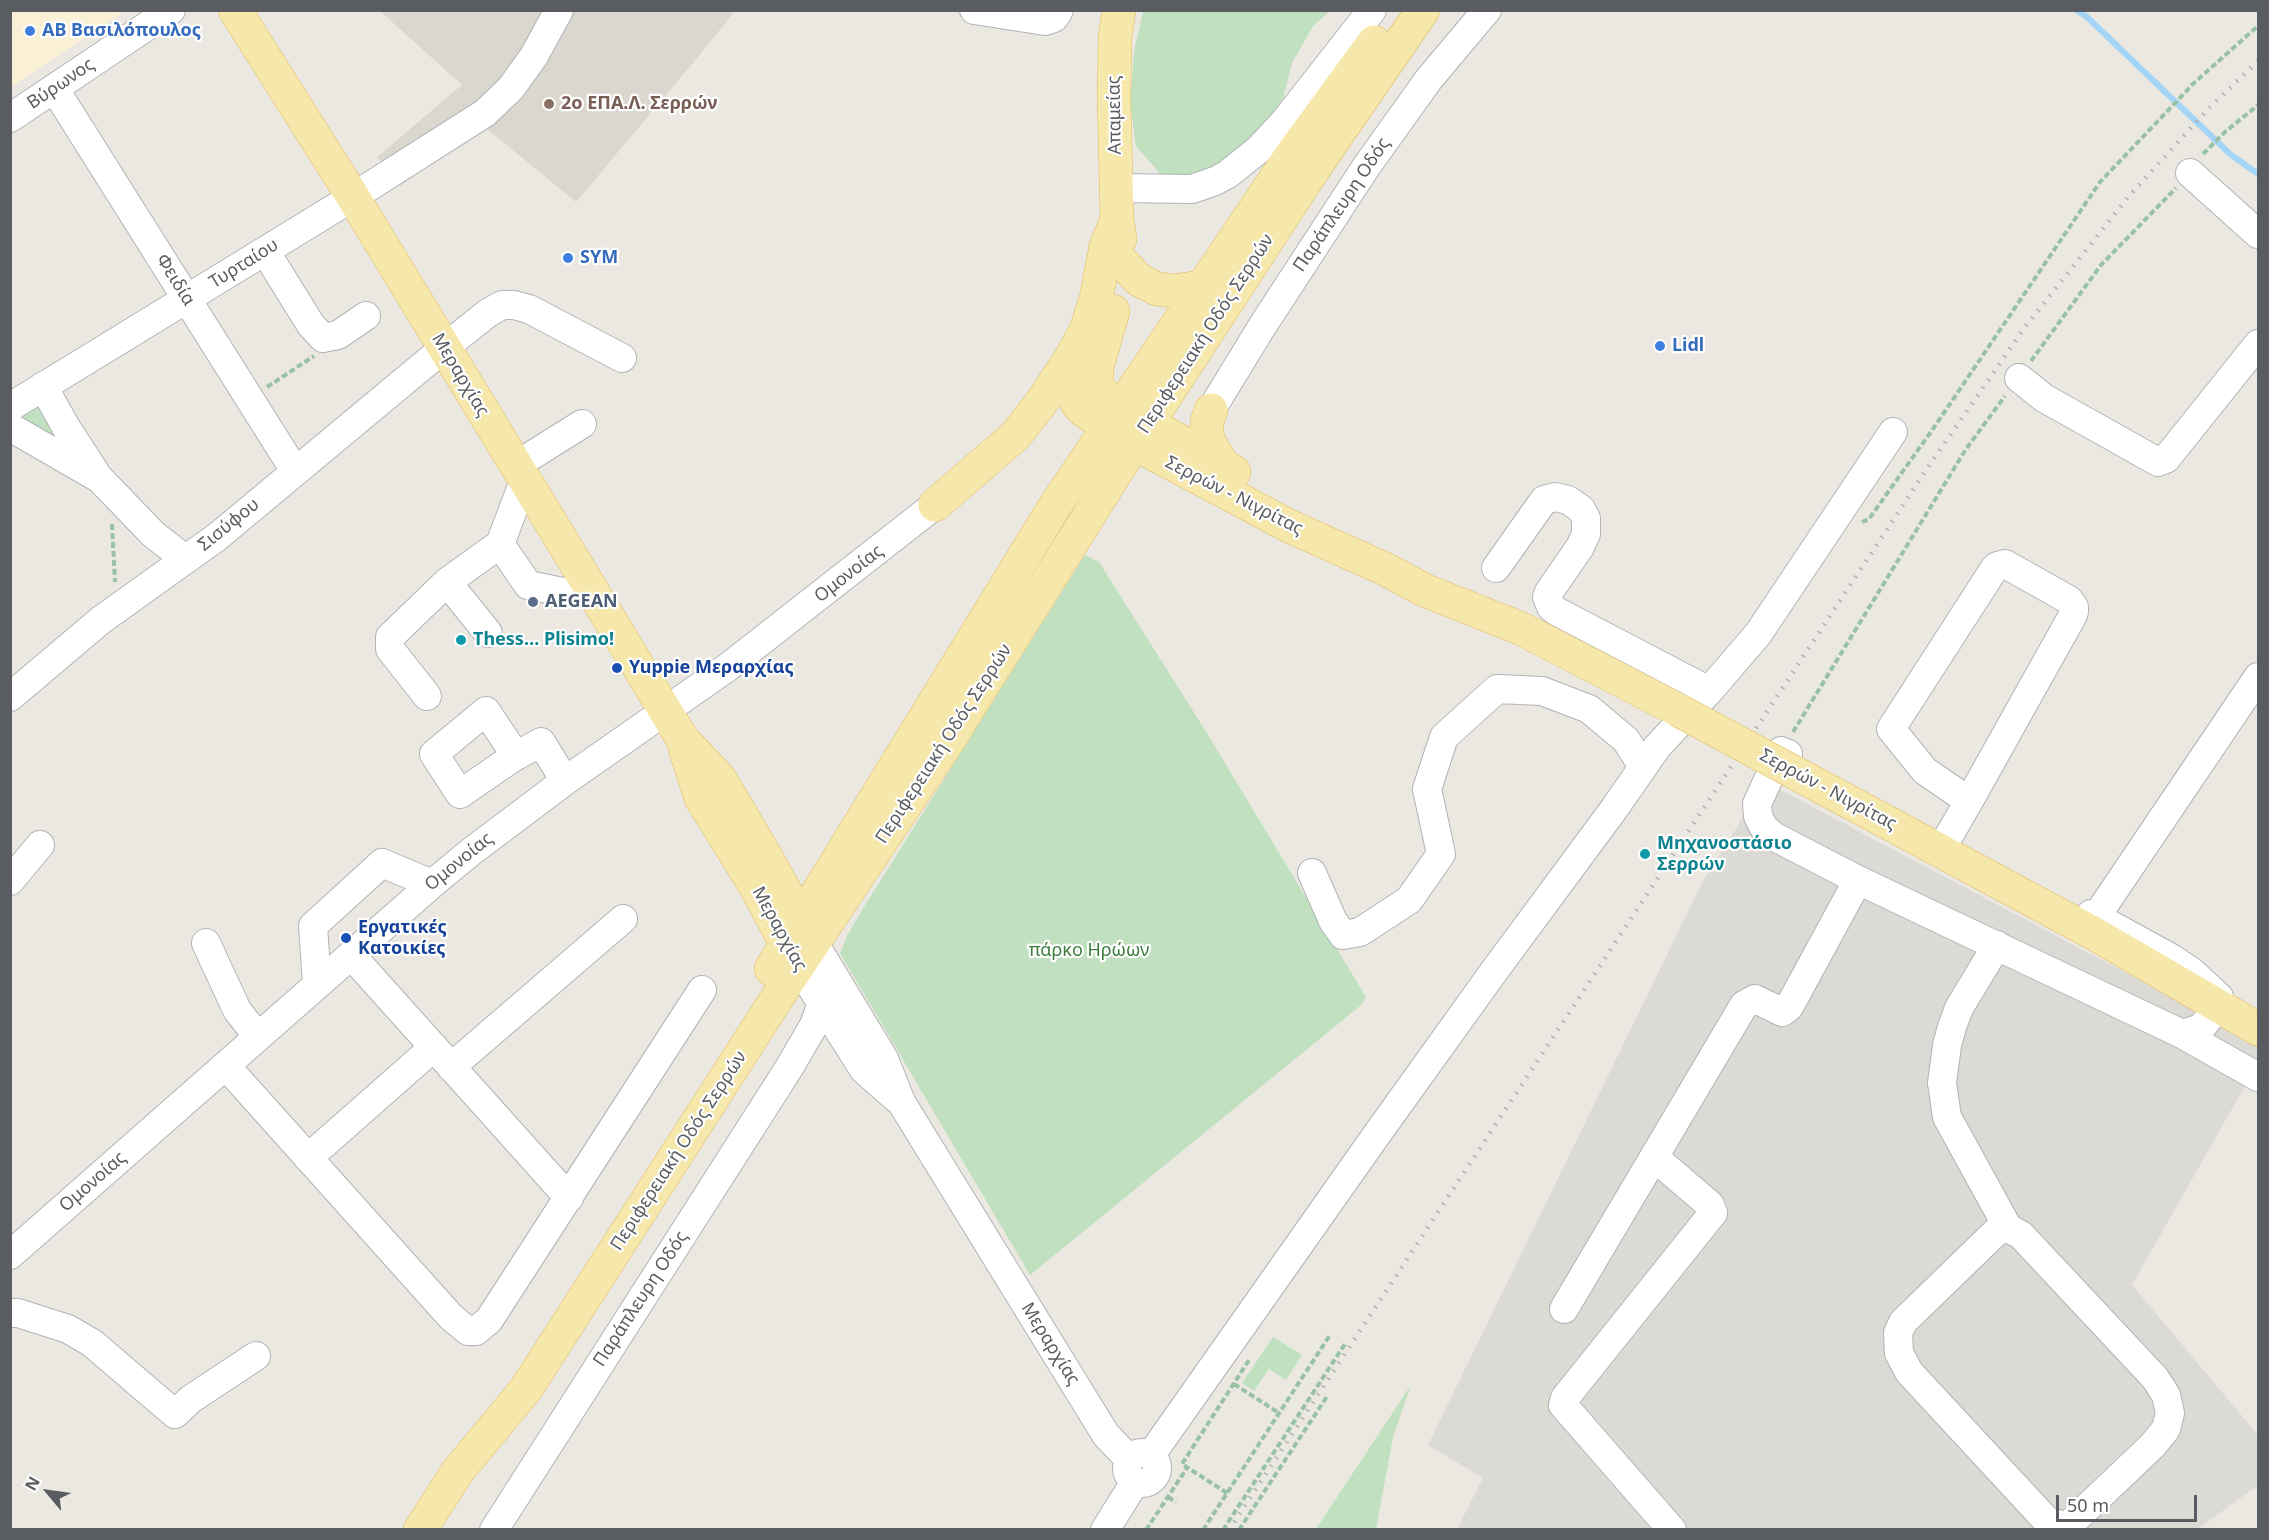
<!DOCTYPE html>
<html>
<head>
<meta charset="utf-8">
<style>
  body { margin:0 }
  #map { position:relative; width:2269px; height:1540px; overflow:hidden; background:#eae8e0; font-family:"Noto Sans",sans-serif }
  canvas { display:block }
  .frame { position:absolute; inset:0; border:12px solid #595c60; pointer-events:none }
  .north { position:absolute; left:18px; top:1462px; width:60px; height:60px; -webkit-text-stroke:4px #fff; paint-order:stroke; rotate:299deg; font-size:16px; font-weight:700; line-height:24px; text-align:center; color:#595c60 }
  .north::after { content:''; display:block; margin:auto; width:21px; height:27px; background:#595c60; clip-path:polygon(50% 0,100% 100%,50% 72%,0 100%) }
  .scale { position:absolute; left:2056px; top:1495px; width:141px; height:27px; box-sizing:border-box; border:3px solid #595c60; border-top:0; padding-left:8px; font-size:18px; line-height:21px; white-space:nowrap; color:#595c60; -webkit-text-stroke:4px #fff; paint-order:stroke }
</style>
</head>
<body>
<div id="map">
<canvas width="2269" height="1540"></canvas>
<div class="frame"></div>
<div class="north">N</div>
<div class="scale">50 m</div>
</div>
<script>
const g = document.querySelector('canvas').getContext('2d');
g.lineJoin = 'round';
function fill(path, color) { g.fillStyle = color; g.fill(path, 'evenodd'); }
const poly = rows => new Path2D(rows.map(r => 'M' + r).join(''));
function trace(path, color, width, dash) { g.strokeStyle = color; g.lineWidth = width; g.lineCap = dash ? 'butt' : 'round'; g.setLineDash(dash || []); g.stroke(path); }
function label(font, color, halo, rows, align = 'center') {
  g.font = font + ' "Noto Sans",sans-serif'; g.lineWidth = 4.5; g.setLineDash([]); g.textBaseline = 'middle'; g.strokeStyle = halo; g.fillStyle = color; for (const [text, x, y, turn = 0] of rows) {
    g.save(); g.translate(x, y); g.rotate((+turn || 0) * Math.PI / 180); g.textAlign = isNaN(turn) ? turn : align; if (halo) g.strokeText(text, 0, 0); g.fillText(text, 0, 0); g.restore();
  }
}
const commercial = poly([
  [11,10,125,10,125,11,11,87]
]);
const industrial = poly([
  [1762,780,2258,1043,2258,1063,2132,1285,2258,1435,2258,1485,2198,1529,1457,1529,1483,1478,1428,1445,1704,879,1736,829]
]);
const education = poly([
  [380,11,735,11,698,57,576,202,481,124,400,186,377,157,462,85]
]);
const green = poly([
  [1143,11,1330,11,1313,26,1292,63,1283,99,1235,163,1198,181,1165,179,1136,146,1130,103,1134,52],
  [41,404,58,432,50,438,20,416],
  [1085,555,1099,562,1205,730,1366,997,1360,1006,1030,1275,840,953,847,936,862,910],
  [1273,1337,1302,1355,1286,1380,1269,1369,1254,1391,1242,1383],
  [1411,1385,1393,1437,1376,1529,1316,1529]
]);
const stream = poly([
  [2076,10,2087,17,2230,154,2258,174]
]);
const path = poly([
  [2203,154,2225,132,2258,105],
  [2031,361,2101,265,2176,188],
  [267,387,314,356],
  [1862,522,1869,519,1935,426,2100,182,2195,82,2258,26],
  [112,524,115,582],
  [1793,732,1966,449,2005,396],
  [1234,1384,1279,1413],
  [1227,1493,1182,1464,1249,1360],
  [1168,1497,1176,1502],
  [1146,1530,1187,1468],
  [1203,1530,1330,1335],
  [1223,1530,1345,1344],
  [1239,1530,1328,1395]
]);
const minor = poly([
  [974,10,1045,21,1054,18,1059,10],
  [54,88,295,471],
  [10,118,171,10],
  [2190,173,2258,234],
  [1117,188,1192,189,1215,181,1228,174,1258,150,1285,121,1372,10],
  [265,251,311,325,323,338,338,335,366,316],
  [2019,378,2044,398,2158,462,2166,459,2258,344],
  [43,386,67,429,95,472],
  [10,407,353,197,485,113,511,88,534,56,559,10],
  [1211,410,1263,325,1366,167,1429,79,1487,10],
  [10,427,100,479,153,534,185,559],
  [515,466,582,424],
  [524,481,500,544,528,585,563,592],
  [1496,568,1544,500,1555,497,1568,500,1581,509,1586,518,1586,534,1580,547,1549,592,1547,597,1551,607,1556,611,1709,691],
  [447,582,488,633],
  [427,696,390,649,390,637,447,582,500,544],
  [10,697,101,620,217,537,444,348,488,313,502,305,514,305,529,309,622,358],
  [1788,754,1781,751,1757,804,1758,816,1764,828,1775,837,1858,880,2182,1034,2258,1077],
  [516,756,486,711,434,754,460,794,508,761,516,756,541,742,565,781],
  [1947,839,1969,801,2073,615,2074,611,2074,607,2069,600,2005,564,1997,566,1994,569,1891,729,1925,771,1969,801],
  [1312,873,1333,921,1343,935,1360,932,1409,900,1441,854,1427,789,1444,737,1497,689,1542,691,1589,709,1626,740,1643,767],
  [10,881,40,845],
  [2091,914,2171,958,2192,972,2219,997,2218,1007,2201,1028,2182,1034],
  [2096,917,2258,677],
  [206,943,237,1010,258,1037],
  [814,943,884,1059,901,1102,1106,1435,1129,1459],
  [1997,945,1959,1008,1952,1027,1947,1045,1942,1083,1947,1117,2008,1228,2021,1235,2155,1378,2166,1395,2170,1413,2166,1429,2152,1446,2072,1522,2064,1526,2047,1521,1909,1372,1899,1353,1898,1333,1903,1322,1997,1231,2008,1228],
  [351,955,569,1198],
  [798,966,864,1070,897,1099],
  [317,984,313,926,382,863,432,884],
  [226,1066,451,1317,468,1331,476,1331,489,1320,702,990],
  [451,1067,623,919],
  [1654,1157,1710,1205,1713,1213,1565,1398,1563,1405,1672,1530],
  [308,1158,434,1047],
  [10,1255,432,884,472,851,565,781,728,667,935,505],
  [1564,1309,1744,1005,1755,999,1782,1012,1789,1007,1858,880],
  [10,1313,18,1313,68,1329,92,1343,175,1414,191,1399,256,1356],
  '1127 1468a15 15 0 1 1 30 0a15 15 0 1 1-30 0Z',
  [1151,1455,1375,1137,1492,974,1614,809,1657,747,1709,691,1758,634,1893,432],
  [494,1530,789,1068,814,1025,822,1003],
  [1105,1530,1135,1482]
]);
const major = poly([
  [235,10,353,197,683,740,720,779,766,857,810,936],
  [1119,10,1115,38,1114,99,1117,219,1120,239],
  [1117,219,1106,246,1096,299,1086,330,1072,356,1071,385,1077,403,1084,411,1135,444,1289,526,1387,570,1424,590,1522,629,1678,710],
  [1121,261,1139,280,1157,289,1175,291,1205,286],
  [1113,311,1097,367,1097,383,1099,389,1107,397,1148,423,1234,472],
  [1211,410,1207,422,1207,434,1209,442,1224,467],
  [935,505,1015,436,1041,403,1072,356],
  [685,748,701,798,756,887,794,959],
  [1801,776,2093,933,2258,1029],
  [771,969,1055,506,1292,154,1374,42],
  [420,1530,458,1471,526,1389,786,984,948,741,1115,474,1313,170,1423,10]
]);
const rail = poly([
  [1229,1530,1924,473,2025,327,2129,196,2210,107,2258,61]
]);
const majorBridge = poly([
  [1678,710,1801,776]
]);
const markers = [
  [30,31,6,"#3f7fe0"],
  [549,104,6,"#8d6e63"],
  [568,258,6,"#3f7fe0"],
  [1660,346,6,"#3f7fe0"],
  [533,602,6,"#5c6f8a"],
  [461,640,6,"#0f9aa8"],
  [617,668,6,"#1a4fb4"],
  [1645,854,6,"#0f9aa8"],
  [346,938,6,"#1a4fb4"]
];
const shopNames = [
  ["ΑΒ Βασιλόπουλος",42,31],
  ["SYM",580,258],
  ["Lidl",1672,346]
];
const streetNames = [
  ["Βύρωνος",61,84,-34],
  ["Απαμείας",1115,115,-91],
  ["Παράπλευρη Οδός",1342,205,-56],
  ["Τυρταίου",244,264,-32],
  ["Φειδία",175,280,58],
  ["Περιφερειακή Οδός Σερρών",1206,334,-57],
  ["Μεραρχίας",460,375,59],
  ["Σερρών - Νιγρίτας",1234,496,27],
  ["Σισύφου",229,525,-39],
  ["Ομονοίας",849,574,-38],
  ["Περιφερειακή Οδός Σερρών",944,744,-57],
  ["Σερρών - Νιγρίτας",1828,790,28],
  ["Ομονοίας",459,862,-39],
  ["Μεραρχίας",779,929,61],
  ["Περιφερειακή Οδός Σερρών",679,1151,-57],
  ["Ομονοίας",93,1182,-41],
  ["Παράπλευρη Οδός",641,1299,-57],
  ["Μεραρχίας",1050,1344,58]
];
const educationNames = [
  ["2ο ΕΠΑ.Λ. Σερρών",561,104]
];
const serviceNames = [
  ["AEGEAN",545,602]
];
const cultureNames = [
  ["Thess… Plisimo!",473,640],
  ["Μηχανοστάσιο",1657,844],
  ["Σερρών",1657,865]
];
const transitNames = [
  ["Yuppie Μεραρχίας",629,668],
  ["Εργατικές",358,928],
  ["Κατοικίες",358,949]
];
const parkNames = [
  ["πάρκο Ηρώων",1089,951]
];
fill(commercial, '#f9f0d6');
fill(industrial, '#dcdad5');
fill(education, '#dad7cf');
fill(green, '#c0e0bf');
trace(stream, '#a5d5f6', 6);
trace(minor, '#b1b3b7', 30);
trace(major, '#e2ba62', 34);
trace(path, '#99c1a3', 4, [6, 3]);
trace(minor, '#fff', 28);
trace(major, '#f6e7aa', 33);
trace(rail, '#afb0b0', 4.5, [1.5, 8]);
trace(majorBridge, '#e2ba62', 34, []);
trace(majorBridge, '#f6e7aa', 33);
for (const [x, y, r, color] of markers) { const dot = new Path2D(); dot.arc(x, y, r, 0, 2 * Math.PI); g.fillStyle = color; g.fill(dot); trace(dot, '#fff', 2); }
label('bold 18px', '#366cbe', '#fff', shopNames, 'left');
label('18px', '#595c60', '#fff', streetNames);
label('bold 18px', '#785e54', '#fff', educationNames, 'left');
label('bold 18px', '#4e5e75', '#fff', serviceNames, 'left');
label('bold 18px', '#0d838f', '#fff', cultureNames, 'left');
label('bold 18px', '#164399', '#fff', transitNames, 'left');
label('18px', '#3b7c3c', '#fff', parkNames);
</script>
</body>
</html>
